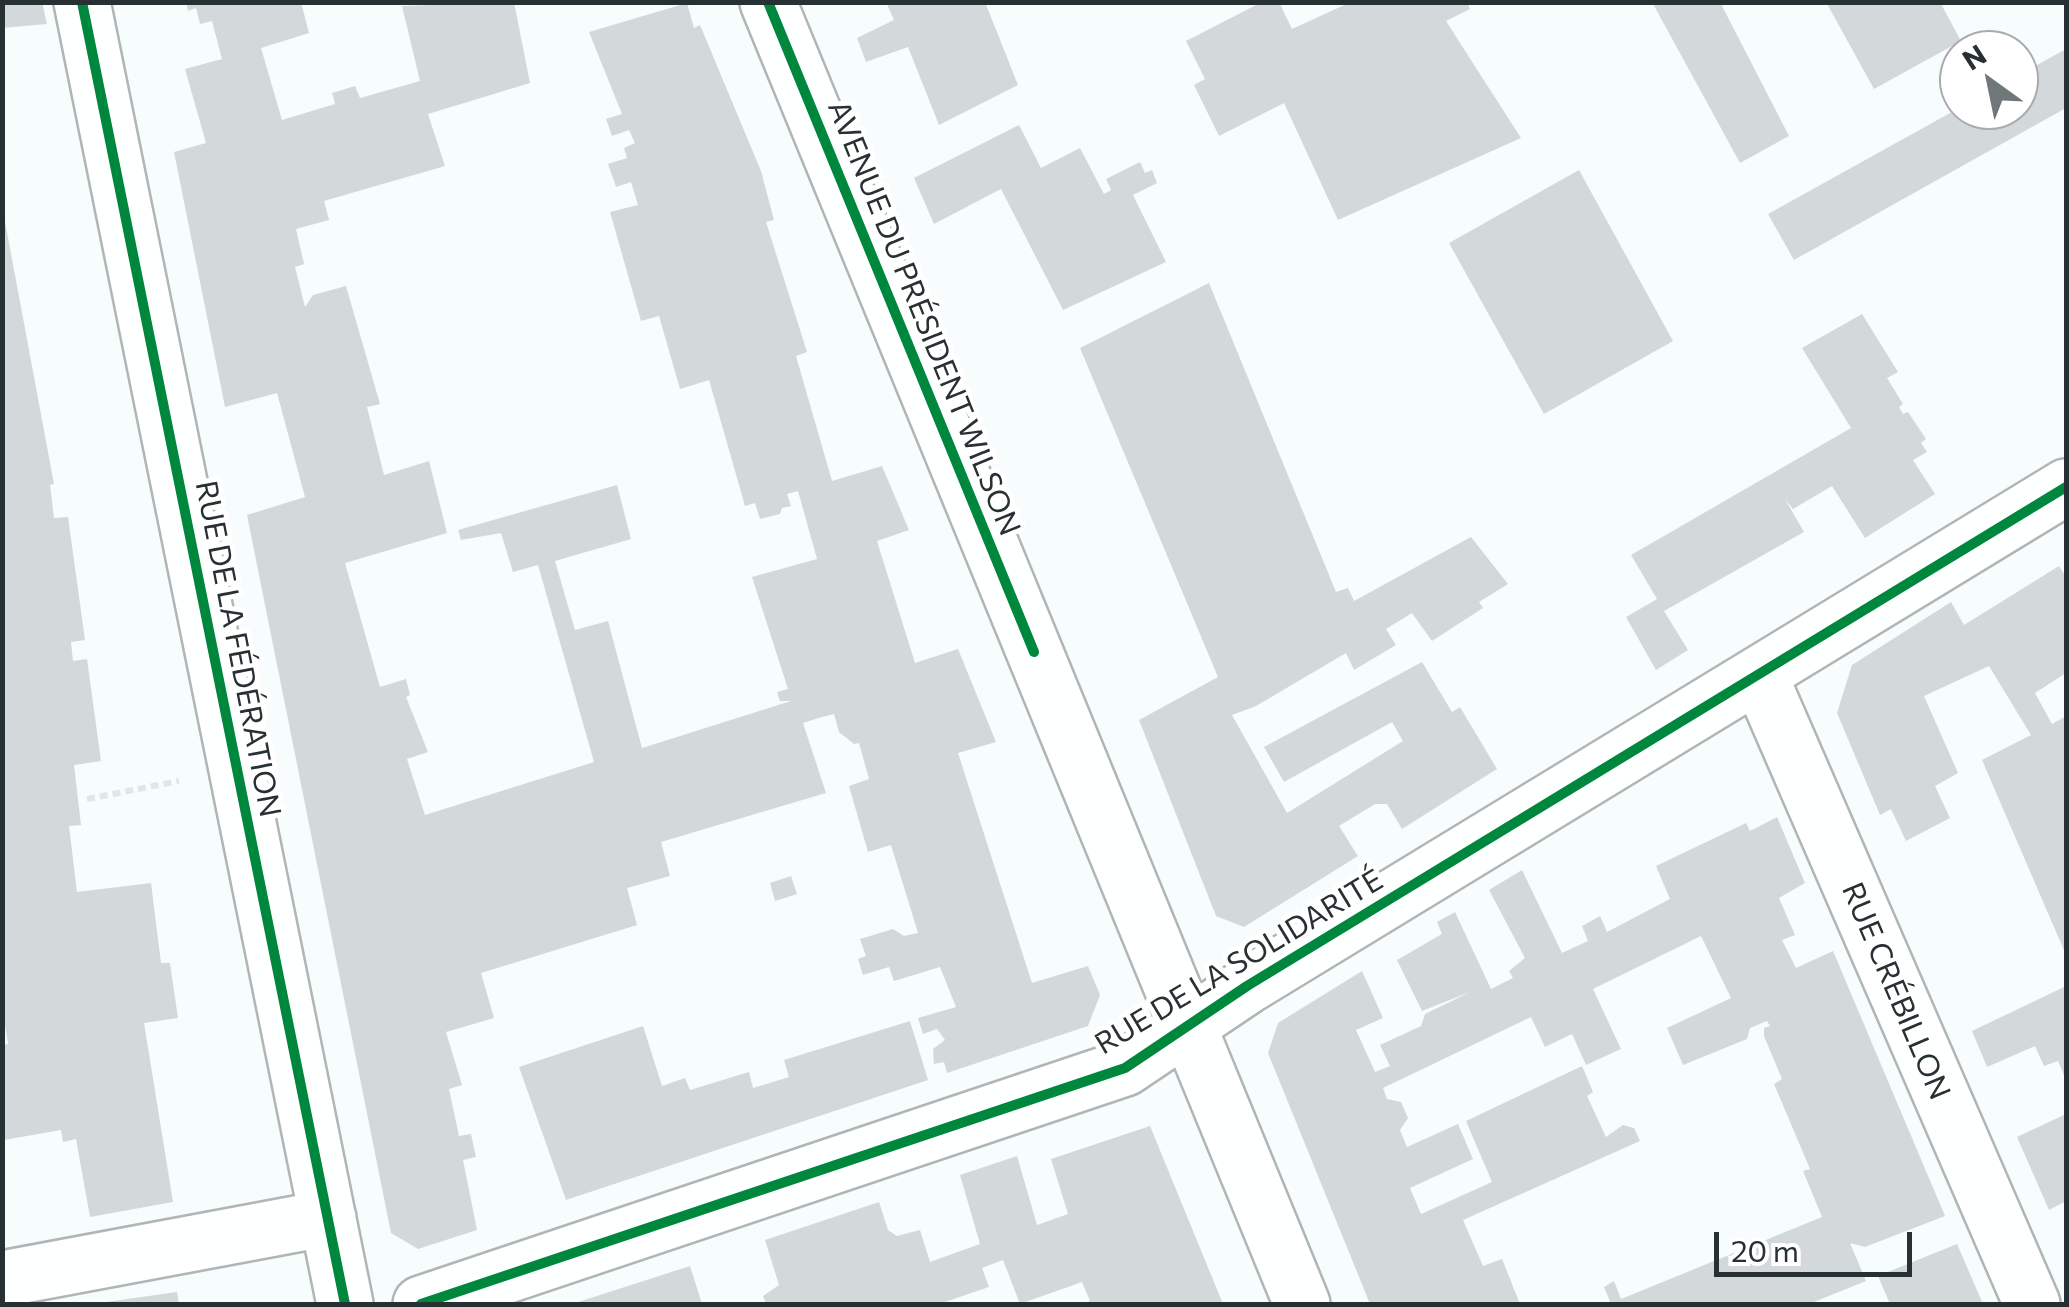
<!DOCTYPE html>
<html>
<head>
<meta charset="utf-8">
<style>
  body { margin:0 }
  #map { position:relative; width:2069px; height:1307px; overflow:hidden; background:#f7fcfc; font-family:Commissioner,sans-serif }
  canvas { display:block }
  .frame { position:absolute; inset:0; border:5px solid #273032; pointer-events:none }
  .north { position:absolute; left:1939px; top:30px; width:100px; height:100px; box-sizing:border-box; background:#fff; border:2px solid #a9acad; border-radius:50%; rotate:327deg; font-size:28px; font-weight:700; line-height:40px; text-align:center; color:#273032 }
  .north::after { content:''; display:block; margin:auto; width:35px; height:45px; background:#707779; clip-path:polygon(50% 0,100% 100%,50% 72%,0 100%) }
  .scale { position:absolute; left:1714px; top:1232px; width:198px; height:45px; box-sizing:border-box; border:5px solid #273032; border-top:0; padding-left:12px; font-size:30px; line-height:35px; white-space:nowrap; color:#273032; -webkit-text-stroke:8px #fff; paint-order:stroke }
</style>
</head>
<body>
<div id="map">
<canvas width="2069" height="1307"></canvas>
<div class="frame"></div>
<div class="north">N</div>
<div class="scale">20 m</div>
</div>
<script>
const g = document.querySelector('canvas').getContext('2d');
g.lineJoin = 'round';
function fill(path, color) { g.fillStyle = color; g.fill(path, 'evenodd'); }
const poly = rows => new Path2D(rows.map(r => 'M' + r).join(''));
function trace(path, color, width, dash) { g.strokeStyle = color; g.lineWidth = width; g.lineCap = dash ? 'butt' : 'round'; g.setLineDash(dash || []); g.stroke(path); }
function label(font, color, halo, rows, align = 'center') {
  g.font = font + ' Commissioner,sans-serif'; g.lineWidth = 10; g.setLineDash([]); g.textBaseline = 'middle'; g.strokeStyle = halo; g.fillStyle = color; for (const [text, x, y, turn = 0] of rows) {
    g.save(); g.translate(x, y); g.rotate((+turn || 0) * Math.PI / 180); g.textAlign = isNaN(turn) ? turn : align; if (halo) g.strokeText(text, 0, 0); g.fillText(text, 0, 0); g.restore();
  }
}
const building = poly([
  [2,2,42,2,47,24,2,28],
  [186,2,301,2,309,33,261,48,282,120,335,104,332,93,355,86,360,98,420,81,402,6,514,2,530,83,428,114,445,166,324,201,329,220,296,229,304,264,295,267,305,307,313,295,346,286,380,404,367,407,384,475,429,461,447,533,345,563,380,687,406,679,410,695,406,697,428,752,407,759,425,815,594,762,538,565,513,572,501,533,461,540,458,530,617,485,631,539,555,561,575,630,608,621,642,748,791,701,780,701,777,692,788,689,752,577,817,559,798,491,787,494,791,506,782,508,780,514,760,519,755,503,745,506,709,380,680,389,659,316,641,321,610,212,638,205,631,182,616,187,608,164,627,158,624,148,635,143,629,130,612,136,606,119,622,114,589,32,687,3,694,28,700,25,761,171,774,220,766,222,807,352,796,356,832,481,882,466,909,530,877,541,915,663,958,649,996,742,958,753,1032,983,1088,966,1100,995,1088,1026,947,1073,944,1062,934,1064,933,1049,945,1040,937,1029,923,1034,918,1018,956,1007,940,967,894,981,889,967,863,975,858,959,866,956,860,939,893,929,904,936,918,933,891,845,868,852,849,786,869,779,859,743,854,744,839,732,834,714,822,717,803,723,826,793,661,842,670,876,627,888,637,925,481,973,494,1018,446,1032,462,1085,449,1089,459,1136,471,1134,476,1157,463,1160,477,1230,418,1249,391,1233,247,515,305,497,277,393,225,407,174,152,206,143,185,69,222,59,212,21,200,24,196,8,188,11],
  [886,2,985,2,1018,85,939,125,908,47,866,62,857,38,894,20],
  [1262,2,1279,2,1292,29,1351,2,1467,2,1470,9,1446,21,1521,138,1338,220,1284,103,1219,136,1194,85,1205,79,1186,41],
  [1652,2,1720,2,1789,136,1740,163],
  [1826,2,1940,2,1961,41,1874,89],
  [2066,49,2066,108,1794,260,1768,214,1959,108,2019,110,2019,75],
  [1019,125,1041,168,1080,148,1104,194,1111,190,1106,179,1140,162,1145,173,1152,170,1157,183,1133,195,1166,262,1063,310,1001,189,934,224,914,178],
  [1579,170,1673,341,1544,414,1449,243],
  [4,216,54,484,50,485,54,518,68,517,85,640,71,642,73,661,87,659,101,761,74,765,81,825,69,826,77,892,151,883,161,963,170,963,178,1018,144,1023,173,1202,90,1217,76,1139,63,1142,61,1130,4,1140,2,1133,2,1045,8,1044,2,1006],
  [1209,283,1336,592,1348,588,1354,601,1471,537,1508,584,1479,602,1483,608,1432,641,1412,613,1386,629,1396,645,1354,670,1346,653,1256,706,1232,715,1287,813,1403,741,1392,722,1284,782,1264,747,1422,662,1452,712,1460,707,1497,769,1402,829,1387,804,1375,804,1339,826,1358,856,1244,927,1216,916,1139,720,1218,677,1080,348],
  [1862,314,1898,372,1887,378,1903,404,1899,407,1903,414,1908,412,1926,439,1921,443,1927,452,1913,460,1935,494,1865,538,1832,486,1793,509,1785,499,1804,532,1664,611,1688,650,1656,670,1626,617,1657,599,1631,555,1851,428,1802,348],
  [2059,566,2066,577,2066,673,2035,693,2052,724,2066,716,2066,955,1982,760,2031,735,1989,666,1924,696,1958,773,1935,786,1950,818,1906,841,1891,809,1880,815,1837,713,1852,665,1951,602,1964,625],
  [1777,817,1805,883,1779,898,1795,935,1782,940,1796,968,1833,951,1945,1216,1865,1247,1850,1243,1866,1281,1809,1304,1611,1304,1604,1287,1614,1281,1621,1299,1822,1217,1803,1171,1810,1169,1774,1084,1782,1079,1764,1036,1764,1028,1770,1026,1767,1021,1750,1028,1747,1039,1683,1065,1667,1028,1731,998,1701,936,1593,989,1621,1049,1586,1065,1572,1034,1545,1047,1531,1017,1383,1088,1387,1099,1401,1102,1408,1118,1400,1130,1407,1147,1458,1124,1473,1159,1410,1188,1421,1214,1492,1182,1466,1121,1582,1066,1593,1092,1587,1096,1606,1137,1623,1125,1634,1128,1640,1141,1463,1220,1483,1266,1502,1259,1520,1304,1370,1304,1268,1053,1278,1023,1362,971,1383,1018,1356,1030,1375,1072,1390,1066,1380,1045,1421,1026,1425,1014,1470,992,1422,1011,1397,960,1442,934,1437,922,1455,912,1491,989,1513,978,1509,971,1525,958,1489,890,1522,870,1562,953,1588,941,1582,926,1600,916,1607,932,1670,899,1656,866,1746,823,1750,831],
  [791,876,797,894,775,901,770,883],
  [2066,986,2066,1080,2058,1061,2044,1066,2035,1046,1987,1067,1972,1031],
  [910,1021,928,1080,566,1200,519,1067,643,1026,662,1086,685,1078,690,1090,749,1072,753,1088,789,1077,784,1060],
  [2066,1114,2066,1201,2049,1210,2017,1137],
  [1150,1126,1223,1304,1080,1304,1090,1301,1082,1282,1020,1304,1003,1260,982,1268,989,1287,939,1304,766,1304,763,1296,779,1285,765,1240,879,1202,888,1230,897,1236,920,1230,930,1262,980,1244,960,1175,1017,1156,1037,1225,1068,1214,1051,1159],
  [1957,1244,1983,1304,1890,1304,1878,1276],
  [690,1266,702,1304,572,1304],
  [177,1292,179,1304,106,1304,106,1302]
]);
const path = poly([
  [87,799,179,781]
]);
const minor = poly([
  [82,2,345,1304],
  [768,2,1302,1304],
  [1760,677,2032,1304],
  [2,1279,328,1218],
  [421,1304,1125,1068,1247,986,2066,487]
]);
const cycleway = poly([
  [82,2,345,1304],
  [768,2,1034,652],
  [421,1304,1125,1068,1247,986,2066,487]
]);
const streetNames = [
  ["AVENUE DU PRÉSIDENT WILSON",924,318,68],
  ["RUE DE LA FÉDÉRATION",238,649,79],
  ["RUE DE LA SOLIDARITÉ",1239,962,-31],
  ["RUE CRÉBILLON",1896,991,67]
];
fill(building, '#d3d9da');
trace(minor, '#b0b6b6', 60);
trace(path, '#e3e6e6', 6, [8, 5]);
trace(minor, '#feffff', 55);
trace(cycleway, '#00873e', 10);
label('30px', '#273032', '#fff', streetNames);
</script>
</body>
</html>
